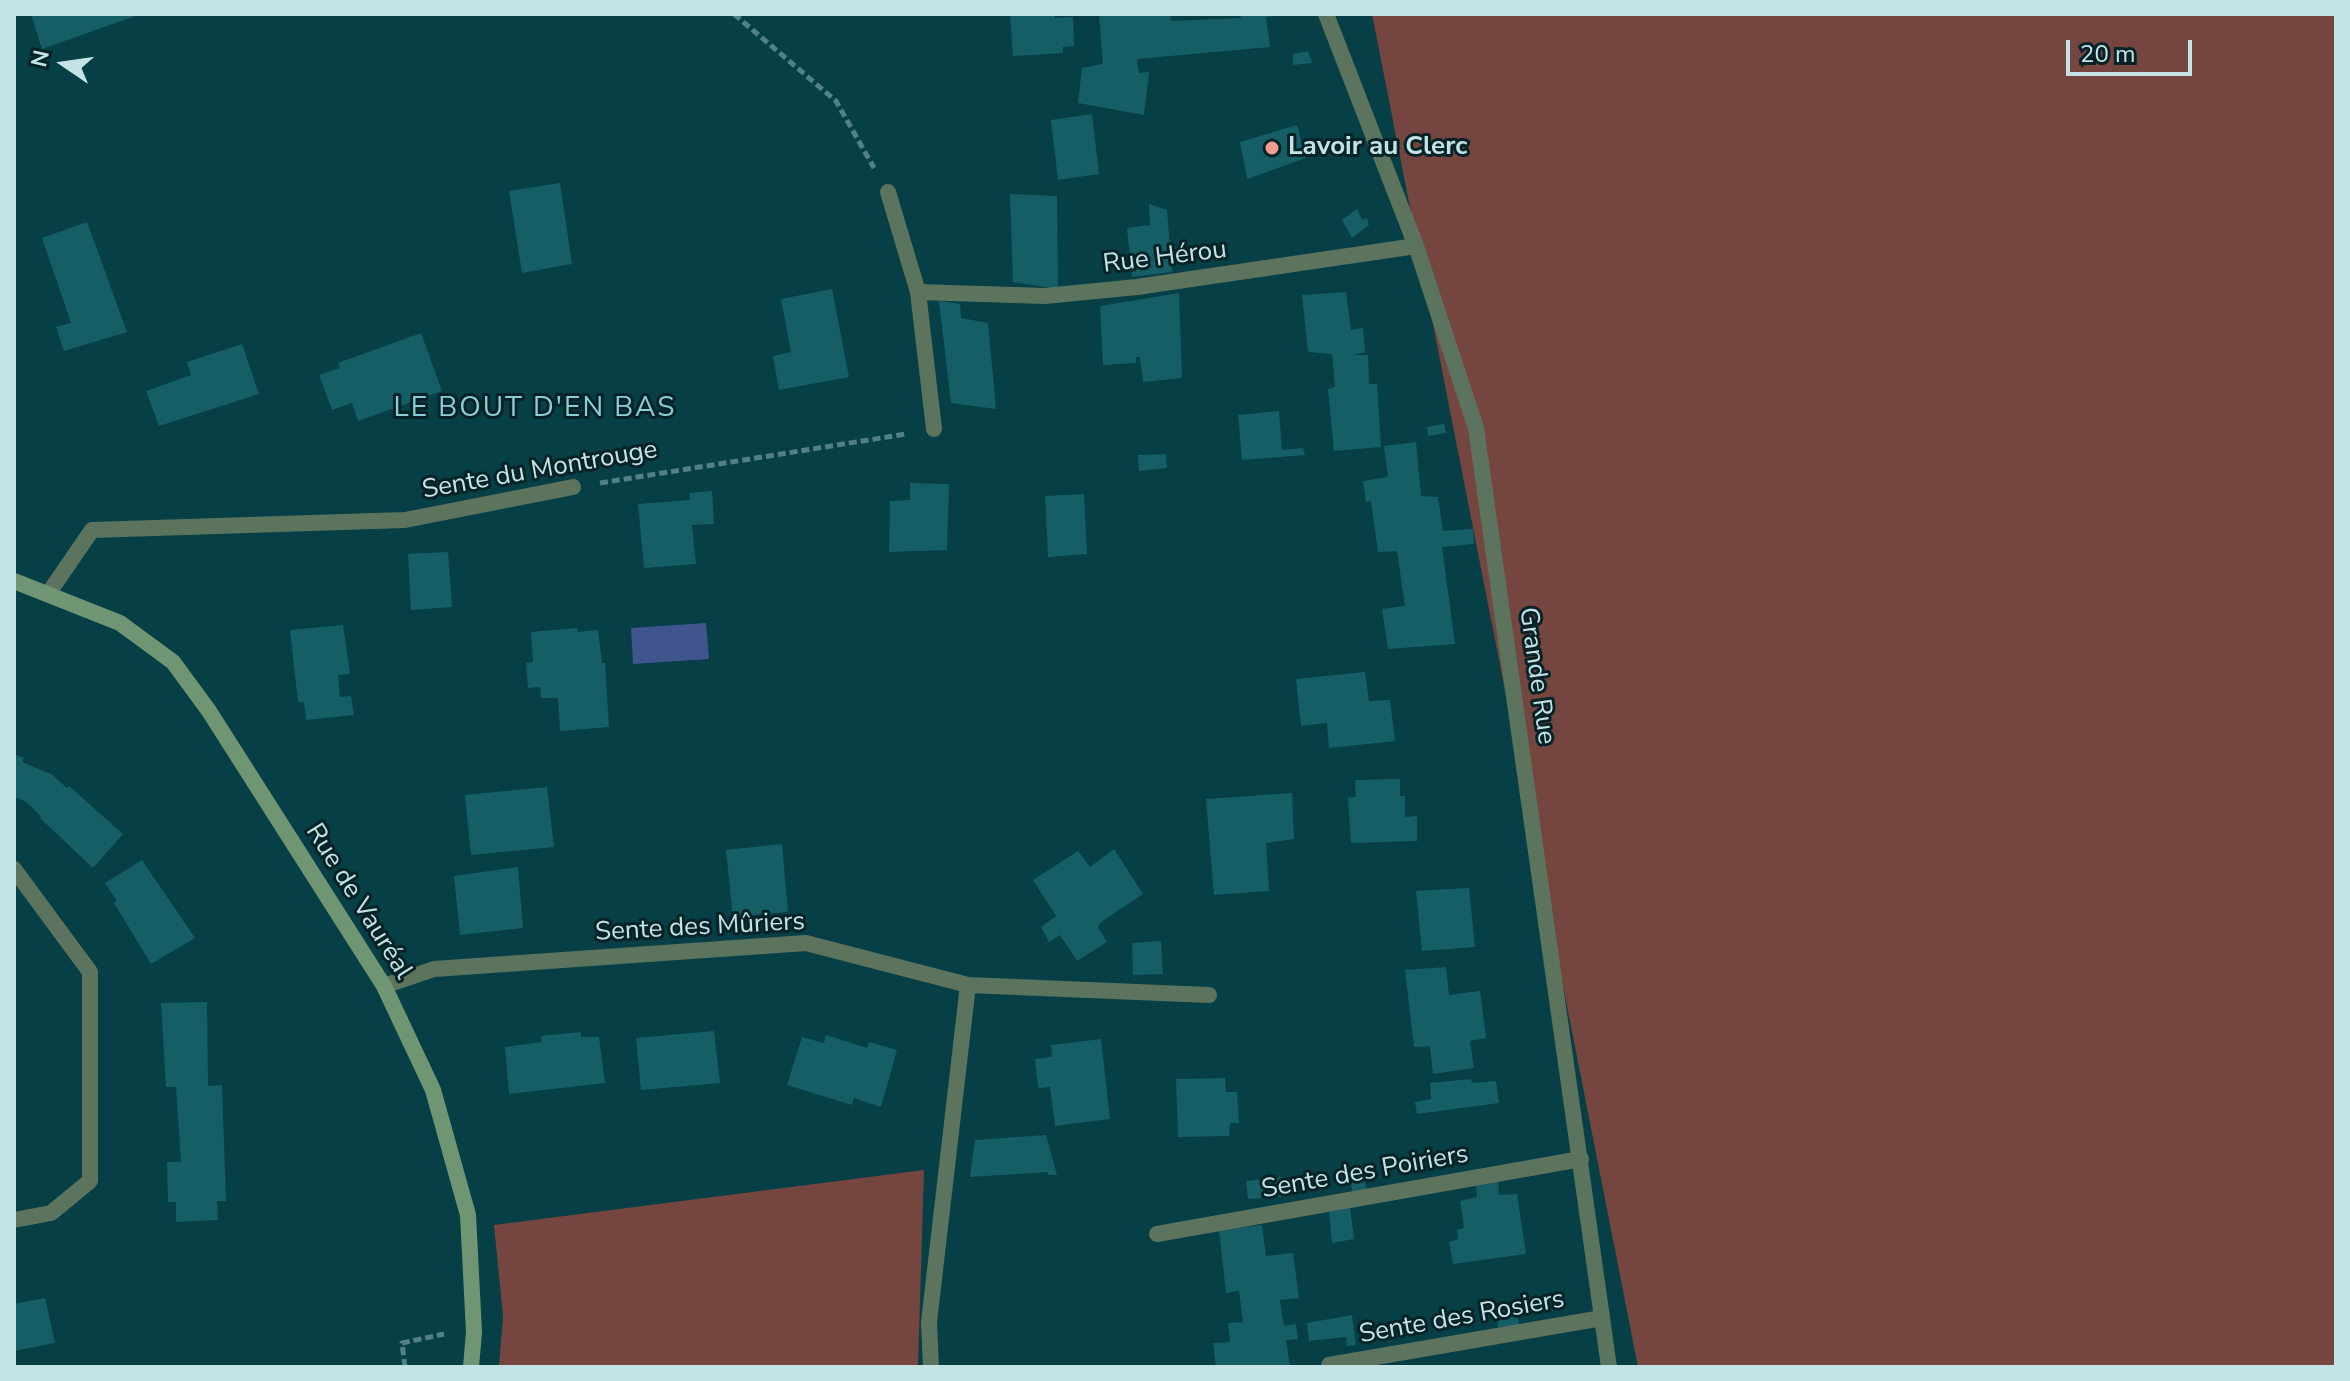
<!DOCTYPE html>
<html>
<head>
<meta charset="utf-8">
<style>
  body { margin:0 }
  #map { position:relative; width:2350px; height:1381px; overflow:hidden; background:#063f46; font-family:"Nunito Sans",sans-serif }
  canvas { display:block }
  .frame { position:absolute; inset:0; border:16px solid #c3e3e7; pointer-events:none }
  .north { position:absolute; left:24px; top:24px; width:80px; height:80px; -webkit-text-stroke:6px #072327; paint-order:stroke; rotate:283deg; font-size:22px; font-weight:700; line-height:32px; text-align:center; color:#c3e3e7 }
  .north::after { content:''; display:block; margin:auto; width:28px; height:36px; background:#c3e3e7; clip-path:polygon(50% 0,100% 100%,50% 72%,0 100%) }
  .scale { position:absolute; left:2066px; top:40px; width:126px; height:36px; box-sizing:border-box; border:4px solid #c3e3e7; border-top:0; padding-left:10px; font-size:24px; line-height:28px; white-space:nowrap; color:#c3e3e7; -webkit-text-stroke:6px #072327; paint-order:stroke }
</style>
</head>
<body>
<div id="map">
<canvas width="2350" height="1381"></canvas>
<div class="frame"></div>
<div class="north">N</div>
<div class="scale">20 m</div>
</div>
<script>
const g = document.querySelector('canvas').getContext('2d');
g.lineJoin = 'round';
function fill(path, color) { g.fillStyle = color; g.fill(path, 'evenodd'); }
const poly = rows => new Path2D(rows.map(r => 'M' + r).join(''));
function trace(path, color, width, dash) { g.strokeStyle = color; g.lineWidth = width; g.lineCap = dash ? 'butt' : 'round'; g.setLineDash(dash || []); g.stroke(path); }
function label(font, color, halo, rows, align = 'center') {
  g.font = font + ' "Nunito Sans",sans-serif'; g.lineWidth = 6; g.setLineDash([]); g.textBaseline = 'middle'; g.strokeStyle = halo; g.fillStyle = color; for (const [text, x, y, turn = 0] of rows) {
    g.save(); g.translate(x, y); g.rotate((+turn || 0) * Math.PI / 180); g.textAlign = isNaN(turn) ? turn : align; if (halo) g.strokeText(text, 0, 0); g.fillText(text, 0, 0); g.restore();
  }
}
const green = poly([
  [1372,14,2336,14,2336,1367,1638,1367],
  [924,1170,918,1367,499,1367,503,1316,494,1225]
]);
const water = poly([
  [706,623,709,659,633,664,631,628]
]);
const building = poly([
  [31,14,141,14,42,49],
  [1010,14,1055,14,1055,18,1073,17,1074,46,1063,47,1063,53,1013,56],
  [1099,14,1170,14,1171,21,1241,18,1240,14,1275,14,1275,16,1266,17,1270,47,1137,59,1139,73,1149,72,1144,115,1078,103,1082,68,1103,64],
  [1308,51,1312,63,1293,65,1293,54],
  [1092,114,1099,174,1058,180,1051,120],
  [1297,125,1306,158,1247,179,1240,142],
  [560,183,572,264,522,273,509,191],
  [1010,194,1057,196,1058,289,1013,282],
  [1149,204,1167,210,1172,272,1132,277,1127,228,1150,225],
  [1357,209,1362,220,1367,218,1369,225,1352,238,1342,220],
  [87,222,127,332,64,351,56,327,71,323,42,238],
  [832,289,849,377,779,390,773,356,791,352,781,299],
  [1346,292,1351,330,1363,328,1365,352,1353,355,1368,355,1369,384,1377,384,1381,447,1334,451,1328,389,1335,387,1332,354,1308,352,1302,295],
  [1179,293,1182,378,1143,382,1140,357,1136,357,1136,363,1103,365,1100,306],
  [939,301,960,304,961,318,988,323,996,409,951,403],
  [421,333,442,391,358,421,352,403,332,410,319,375,340,368,338,363],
  [242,344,259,394,159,426,146,391,191,375,187,362],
  [1279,411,1282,450,1303,448,1305,455,1242,460,1238,415],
  [1444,424,1446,433,1428,436,1427,427],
  [1416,442,1421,496,1438,497,1443,531,1473,529,1474,544,1442,547,1455,644,1388,649,1382,609,1405,606,1397,551,1378,552,1371,501,1366,502,1363,481,1388,477,1384,446],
  [1166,454,1167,468,1139,471,1138,455],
  [910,483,949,484,947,550,889,552,890,501,910,500],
  [712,491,714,524,692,525,696,564,644,568,638,504,690,500,690,493],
  [1084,494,1087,554,1048,557,1045,496],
  [448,552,452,607,411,610,408,554],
  [343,625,350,674,338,675,340,697,351,696,354,715,306,720,304,702,298,702,290,630],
  [577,628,578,632,598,630,602,663,605,663,609,727,560,731,558,698,541,698,540,687,528,688,526,663,533,662,531,632],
  [1365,672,1369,701,1390,700,1395,741,1329,748,1327,723,1301,726,1296,679],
  [14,754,24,758,22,762,51,774,67,788,69,786,123,834,93,868,40,818,41,816,25,801,14,797],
  [1400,779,1400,796,1405,796,1405,817,1417,816,1417,841,1351,843,1348,798,1356,797,1355,780],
  [547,787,554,847,471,855,465,795],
  [1292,793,1294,839,1266,843,1269,891,1214,895,1206,799],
  [782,844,788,912,733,917,726,850],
  [1114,849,1143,894,1101,922,1098,927,1107,942,1077,961,1060,935,1049,942,1041,927,1056,916,1033,880,1078,851,1090,867],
  [142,860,195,938,151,964,114,903,117,901,105,883],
  [518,867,523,928,460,935,454,876],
  [1469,888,1475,947,1422,951,1416,891],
  [1161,941,1163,974,1133,975,1132,943],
  [1446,967,1449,995,1480,991,1486,1038,1470,1041,1474,1068,1433,1074,1430,1046,1414,1047,1405,970],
  [207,1002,208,1086,222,1085,226,1201,217,1201,218,1220,176,1222,176,1202,168,1202,167,1162,181,1162,176,1087,166,1087,161,1003],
  [714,1031,720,1083,641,1090,636,1038],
  [581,1032,581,1037,599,1037,605,1083,509,1094,505,1047,542,1042,541,1036],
  [826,1035,867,1048,869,1042,897,1050,881,1107,854,1098,852,1105,787,1085,802,1037,824,1043],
  [1101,1039,1110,1119,1055,1126,1050,1087,1038,1088,1035,1059,1052,1057,1051,1045],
  [1225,1078,1226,1092,1237,1092,1239,1123,1230,1123,1229,1136,1178,1137,1176,1079],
  [1471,1079,1472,1083,1496,1081,1499,1103,1417,1114,1415,1102,1431,1099,1430,1083],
  [1046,1135,1057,1175,1048,1175,1048,1172,970,1177,975,1140],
  [1362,1172,1367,1191,1353,1193,1349,1176],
  [1284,1177,1286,1196,1248,1199,1246,1181],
  [1498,1180,1499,1195,1517,1194,1526,1254,1453,1264,1449,1242,1458,1239,1457,1230,1464,1228,1460,1201,1477,1197,1476,1183],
  [1350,1208,1354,1239,1332,1243,1329,1212],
  [1262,1225,1266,1256,1293,1253,1299,1298,1280,1300,1284,1326,1296,1324,1298,1339,1286,1340,1290,1367,1216,1367,1213,1343,1230,1342,1228,1323,1243,1322,1239,1291,1226,1293,1219,1230],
  [45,1298,55,1343,14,1351,14,1304],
  [1516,1309,1520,1330,1499,1333,1496,1313],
  [1352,1315,1356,1345,1347,1346,1346,1337,1309,1341,1307,1323]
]);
const path = poly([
  [734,14,836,101,874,168],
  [600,483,906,434],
  [405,1367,402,1343,444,1334]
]);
const service = poly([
  [888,192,918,292,934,429],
  [968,985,1209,995],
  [1157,1234,1581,1159],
  [1329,1365,1602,1318]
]);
const minor = poly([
  [1326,14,1416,246,1476,428,1609,1367],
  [918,292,1045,296,1137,287,1416,246],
  [48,594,92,530,405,520,573,487],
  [14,869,90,972,90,1181,51,1213,14,1220],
  [384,986,434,969,806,943,968,985,929,1322,931,1367]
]);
const secondary = poly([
  [14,581,120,623,173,662,209,711,384,986,433,1090,468,1215,474,1332,471,1367]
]);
const markers = [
  [1272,148,8,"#f59c92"]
];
const poiNames = [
  ["Lavoir au Clerc",1288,148]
];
const streetNames = [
  ["Rue Hérou",1165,258,-7],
  ["Sente du Montrouge",540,471,-10],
  ["Grande Rue",1536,676,82],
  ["Rue de Vauréal",358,902,58],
  ["Sente des Mûriers",700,928,-3],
  ["Sente des Poiriers",1365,1173,-10],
  ["Sente des Rosiers",1462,1318,-10]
];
const neighbourhoodNames = [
  ["LE BOUT D'EN BAS",535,409]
];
fill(green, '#75453f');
fill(water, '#40558e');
fill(building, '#165e66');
trace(path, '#518086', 5, [8, 4]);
trace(service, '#5c745e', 16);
trace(minor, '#5c745e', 16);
trace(secondary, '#709573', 16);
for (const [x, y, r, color] of markers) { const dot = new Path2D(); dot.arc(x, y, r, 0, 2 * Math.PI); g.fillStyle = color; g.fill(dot); trace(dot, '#072327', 3); }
label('bold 26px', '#c3e3e7', '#072327', poiNames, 'left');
label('26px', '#c3e3e7', '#072327', streetNames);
g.letterSpacing = '2px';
label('28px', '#8acdd6', '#072327', neighbourhoodNames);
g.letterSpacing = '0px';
</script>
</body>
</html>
